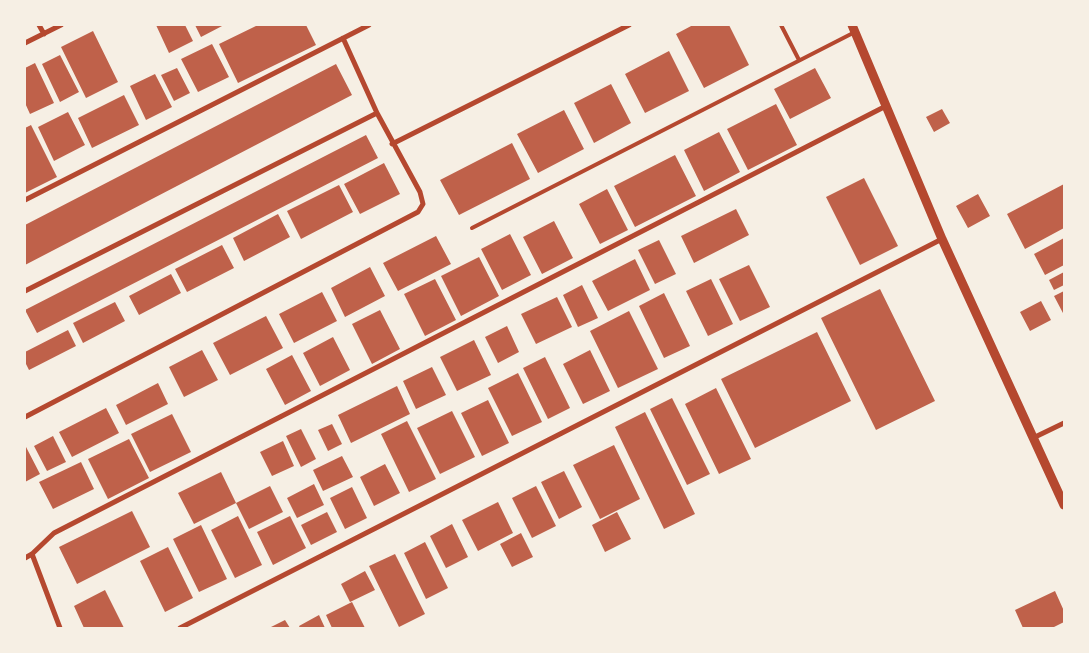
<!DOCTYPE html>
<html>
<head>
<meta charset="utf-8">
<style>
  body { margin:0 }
  #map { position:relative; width:1089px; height:653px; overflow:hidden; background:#f6efe4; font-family:"PT Sans Narrow",sans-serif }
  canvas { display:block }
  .frame { position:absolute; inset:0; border:26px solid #f6efe4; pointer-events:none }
</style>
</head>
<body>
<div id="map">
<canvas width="1089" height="653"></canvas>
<div class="frame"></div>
</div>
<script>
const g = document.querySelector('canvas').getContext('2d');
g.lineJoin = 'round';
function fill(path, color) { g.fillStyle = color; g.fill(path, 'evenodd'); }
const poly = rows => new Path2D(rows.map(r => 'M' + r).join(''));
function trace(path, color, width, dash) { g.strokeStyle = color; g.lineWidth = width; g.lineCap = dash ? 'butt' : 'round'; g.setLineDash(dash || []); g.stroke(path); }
const building = poly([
  [156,25,185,25,193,41,169,53],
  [195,25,224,25,201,37],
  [258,25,306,25,316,45,238,83,219,44],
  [693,25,729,25,749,65,704,88,676,34],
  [93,31,118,82,86,98,61,47],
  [212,44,229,77,198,92,181,59],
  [669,51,689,91,645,113,625,74],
  [60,55,79,92,60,102,42,64],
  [35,63,54,103,30,114,25,103,25,68],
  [336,64,352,95,25,265,25,225],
  [177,68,190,93,174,101,161,75],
  [815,68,831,98,790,119,774,89],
  [155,74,172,107,146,120,130,86],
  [611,84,631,123,594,143,574,103],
  [124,95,139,125,92,148,78,118],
  [776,104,797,145,748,170,727,129],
  [942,109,950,123,934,132,926,117],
  [564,110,584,149,538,173,517,134],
  [68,112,85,145,54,161,38,127],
  [31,125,57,177,25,193,25,128],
  [719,132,740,172,704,191,684,150],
  [366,135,378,158,37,333,25,310],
  [512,143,530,179,459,215,440,180],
  [675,155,696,196,635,227,614,186],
  [384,163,400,194,360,214,344,184],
  [864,178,898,246,860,265,826,197],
  [1064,184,1064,228,1025,249,1007,214],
  [339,185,353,212,301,239,287,211],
  [607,189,628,230,600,244,579,204],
  [978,194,990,216,968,228,956,206],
  [736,209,749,235,694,263,681,236],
  [278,214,290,237,244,261,233,238],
  [554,221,573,258,542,274,523,237],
  [510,234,531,275,502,290,481,249],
  [436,236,451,264,398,291,383,263],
  [1064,238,1064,265,1045,275,1034,254],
  [659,240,676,274,655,284,638,250],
  [222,245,234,268,187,292,175,269],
  [479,257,499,296,461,316,441,276],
  [635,259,650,290,608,311,592,281],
  [749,265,770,307,740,321,719,279],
  [370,267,385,296,345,317,331,288],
  [1064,272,1064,285,1054,290,1049,280],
  [171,274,181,293,139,315,129,296],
  [435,279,456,320,425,336,404,294],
  [711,279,733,324,708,336,686,291],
  [582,285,598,318,578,327,563,295],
  [880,289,935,401,876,430,821,318],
  [1064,291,1064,315,1054,296],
  [322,292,337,321,294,343,279,314],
  [664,293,690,346,664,358,639,306],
  [557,297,572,327,536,344,521,314],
  [1041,301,1051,320,1030,331,1020,312],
  [115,302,125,321,83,343,73,323],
  [380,310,400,349,372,364,352,324],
  [629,311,658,369,618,388,590,331],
  [266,316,283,348,230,375,213,343],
  [507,326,519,352,498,363,485,337],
  [68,330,76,346,29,370,25,362,25,352],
  [817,332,851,401,755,448,721,379],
  [333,337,350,370,320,386,303,353],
  [474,340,491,375,457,391,440,357],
  [202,350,218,380,184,397,169,367],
  [590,350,610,391,583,404,563,364],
  [292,355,311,391,285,405,266,369],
  [545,357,570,408,548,419,523,368],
  [432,367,446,395,416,409,403,381],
  [518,373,542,422,512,436,488,388],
  [158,383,168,404,126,425,116,405],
  [397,386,410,414,351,443,338,415],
  [716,388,751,459,719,474,685,404],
  [672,398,710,474,687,485,650,409],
  [488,400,509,443,482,456,461,413],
  [106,408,119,433,72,457,59,432],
  [452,411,475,457,440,474,417,428],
  [645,412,695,514,664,529,615,427],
  [172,414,191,452,150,472,131,434],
  [407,421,436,479,409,492,381,434],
  [332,424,342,444,328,451,318,430],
  [301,429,316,459,301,467,286,436],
  [53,436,66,462,47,471,34,446],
  [129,439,149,478,108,499,88,459],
  [283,441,294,466,272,476,260,452],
  [25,445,40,474,25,482],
  [614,445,640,499,600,519,573,465],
  [342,456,353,477,323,491,313,470],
  [81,462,94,489,53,509,39,482],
  [385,464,400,493,374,506,360,477],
  [564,471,582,507,559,519,541,482],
  [221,472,236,503,194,524,178,493],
  [314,484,324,505,297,518,287,498],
  [270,486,283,512,249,529,236,503],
  [536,486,556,526,532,538,512,498],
  [352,487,367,518,345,529,330,498],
  [498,502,513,533,478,551,462,520],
  [132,511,150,547,77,584,59,547],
  [327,512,337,532,311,545,301,525],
  [617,512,631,539,605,552,592,525],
  [238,516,262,565,235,578,211,530],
  [290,516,306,548,273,565,257,532],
  [452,524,468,557,446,568,430,536],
  [201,525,227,579,199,592,173,539],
  [521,533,533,557,512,567,500,544],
  [425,542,448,588,426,599,404,553],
  [168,547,193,598,165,612,140,561],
  [395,554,425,614,399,627,369,566],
  [365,571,375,590,350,602,341,584],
  [105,590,124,628,84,628,74,606],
  [1055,591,1064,611,1064,622,1052,628,1023,628,1015,610],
  [352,602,365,628,332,628,326,615],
  [319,615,325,628,300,628,299,626],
  [285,620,290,628,269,628]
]);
const service = poly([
  [781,25,799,60],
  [472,228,855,32]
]);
const minor = poly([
  [39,25,44,34],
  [25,43,61,25],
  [392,144,629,25],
  [25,200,369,25],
  [25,291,377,113,343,38],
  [25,417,418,212,423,204,420,192,377,113],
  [1033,438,1064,423],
  [32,554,60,628],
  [25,558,32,554,54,533,886,106],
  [180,628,942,239]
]);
const tertiary = poly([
  [852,25,942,239,1064,505]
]);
fill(building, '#bf614a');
trace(service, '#b5482f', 4);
trace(minor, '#b5482f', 5);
trace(tertiary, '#b5482f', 9);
</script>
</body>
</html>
